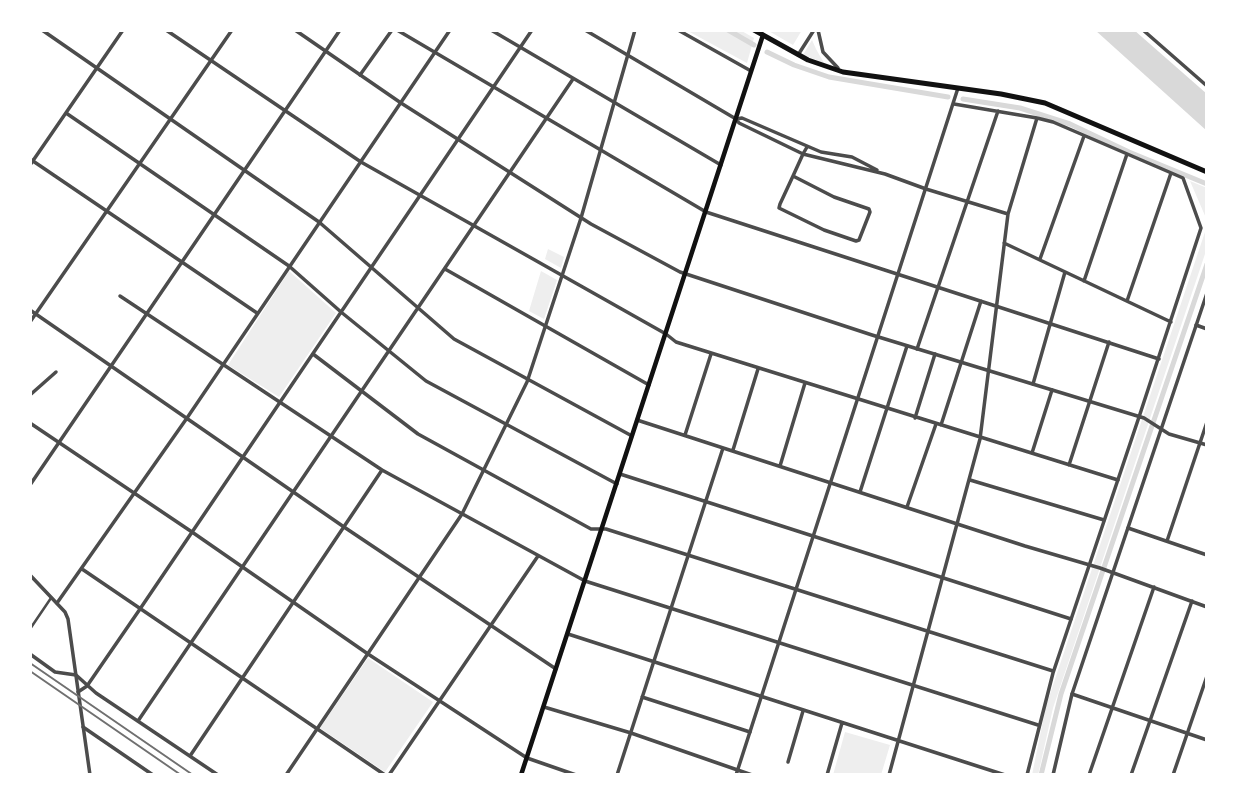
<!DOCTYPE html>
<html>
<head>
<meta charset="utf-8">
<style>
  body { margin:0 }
  #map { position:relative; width:1237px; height:805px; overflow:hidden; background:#fff; font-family:"Nunito Sans",sans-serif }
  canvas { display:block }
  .frame { position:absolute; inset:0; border:32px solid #fff; pointer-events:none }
</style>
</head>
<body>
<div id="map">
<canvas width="1237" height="805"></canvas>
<div class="frame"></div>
</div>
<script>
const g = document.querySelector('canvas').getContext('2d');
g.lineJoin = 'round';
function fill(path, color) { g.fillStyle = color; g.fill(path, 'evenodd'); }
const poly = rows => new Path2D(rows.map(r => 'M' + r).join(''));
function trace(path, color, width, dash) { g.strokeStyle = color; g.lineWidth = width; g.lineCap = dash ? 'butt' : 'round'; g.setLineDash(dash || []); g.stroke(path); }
const green = poly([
  [686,30,740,30,754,38,747,63],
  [767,30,802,30,793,45],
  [812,40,816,49,824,63,803,55],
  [1190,181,1207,188,1206,218],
  [1207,226,1207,248,1053,708,1038,775,1032,775,1046,706],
  [548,249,564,257,561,268,545,259],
  [289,271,336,313,279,397,228,365],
  [541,271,557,280,544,319,529,311],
  [368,658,433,702,385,772,320,728],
  [845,732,890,745,881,775,833,775]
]);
const water = poly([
  [1095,30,1134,30,1207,94,1207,131]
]);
const canal = poly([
  [728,30,754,45],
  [767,52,794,65,829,77,948,97],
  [963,99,1020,108,1070,124,1129,152,1207,184],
  [1041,775,1061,694,1207,264]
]);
const pedestrian = poly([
  [30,629,51,598]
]);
const minor = poly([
  [42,30,319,222,454,339,632,436],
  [166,30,361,162,666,334,676,342,1118,480],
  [397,30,706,212,1159,359],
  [491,30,721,165],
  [585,30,736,119,739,123,803,154,885,174,926,189,1008,214],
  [678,30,751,71],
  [360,75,392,30],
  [954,104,1037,118,1053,122,1183,178,1201,228,1139,417],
  [66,113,289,266,341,312,426,381,617,484],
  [736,119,742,118,821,152,852,157,877,170],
  [30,159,257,313],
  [30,165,123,30],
  [793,176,834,197,869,209,870,212,859,240,856,241,824,230,779,208,780,204,793,176,803,154,807,147],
  [1004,243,1171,322],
  [1040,259,1084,136],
  [445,269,649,385],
  [1084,281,1127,154],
  [120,296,382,470,585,581,1038,725],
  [1127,301,1171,173],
  [30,310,344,527,556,669],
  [30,322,232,30],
  [1196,325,1207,329],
  [917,349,998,111],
  [313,354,418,434,591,529,606,529,1053,671],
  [1033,384,1065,272],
  [30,395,56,372],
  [915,418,935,354],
  [637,420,1025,546,1100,568,1207,607],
  [30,423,192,532,368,654,527,758,576,775],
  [941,425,981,301],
  [685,435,711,354],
  [733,450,758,369],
  [1032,453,1052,390],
  [1069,465,1109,342],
  [780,466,805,383],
  [620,474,1071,619],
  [970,480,1104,520],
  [30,485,340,30],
  [860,492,907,346],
  [907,507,936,424],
  [1128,528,1207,555],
  [1167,541,1207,422],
  [82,569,385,775],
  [57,603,187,418,450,30],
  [568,634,1005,775],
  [30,654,55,672,76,675,96,693,218,775],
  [78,692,87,686,140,609,532,30],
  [1072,694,1207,740],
  [642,697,750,732],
  [544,707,631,733,752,775],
  [138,721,573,79],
  [83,727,153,775],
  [190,756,382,470],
  [788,762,803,711],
  [389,775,538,556],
  [617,775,723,448],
  [827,775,842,723],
  [889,775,980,439,1008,214,1037,118],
  [1089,775,1154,587],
  [1131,775,1192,601],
  [1173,775,1207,676]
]);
const tertiary = poly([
  [295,30,401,103,591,224,680,272,872,335,1144,418,1169,434,1207,445],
  [818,30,823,52,838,68],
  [1143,30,1207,86],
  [798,55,814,30],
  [30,575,65,612,68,619,90,775],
  [286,775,462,514,527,382,581,218,635,30],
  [736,775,958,88],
  [1027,775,1053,673,1139,417],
  [1053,775,1072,694,1207,293]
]);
const secondary = poly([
  [521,775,763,35]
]);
const primary = poly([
  [754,30,808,60,843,72,1001,94,1045,103,1207,172]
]);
const tram = poly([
  [30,671,181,775]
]);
const rail = poly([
  [30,663,193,775]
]);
fill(green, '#eee');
fill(water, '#d9d9d9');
trace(canal, '#d9d9d9', 5);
trace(pedestrian, '#4c4c4c', 2.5);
trace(minor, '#4c4c4c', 3.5);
trace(tertiary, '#4c4c4c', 3.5);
trace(secondary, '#111', 4.5);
trace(primary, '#111', 5);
trace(tram, '#707070', 2);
trace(rail, '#707070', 2);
</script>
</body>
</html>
